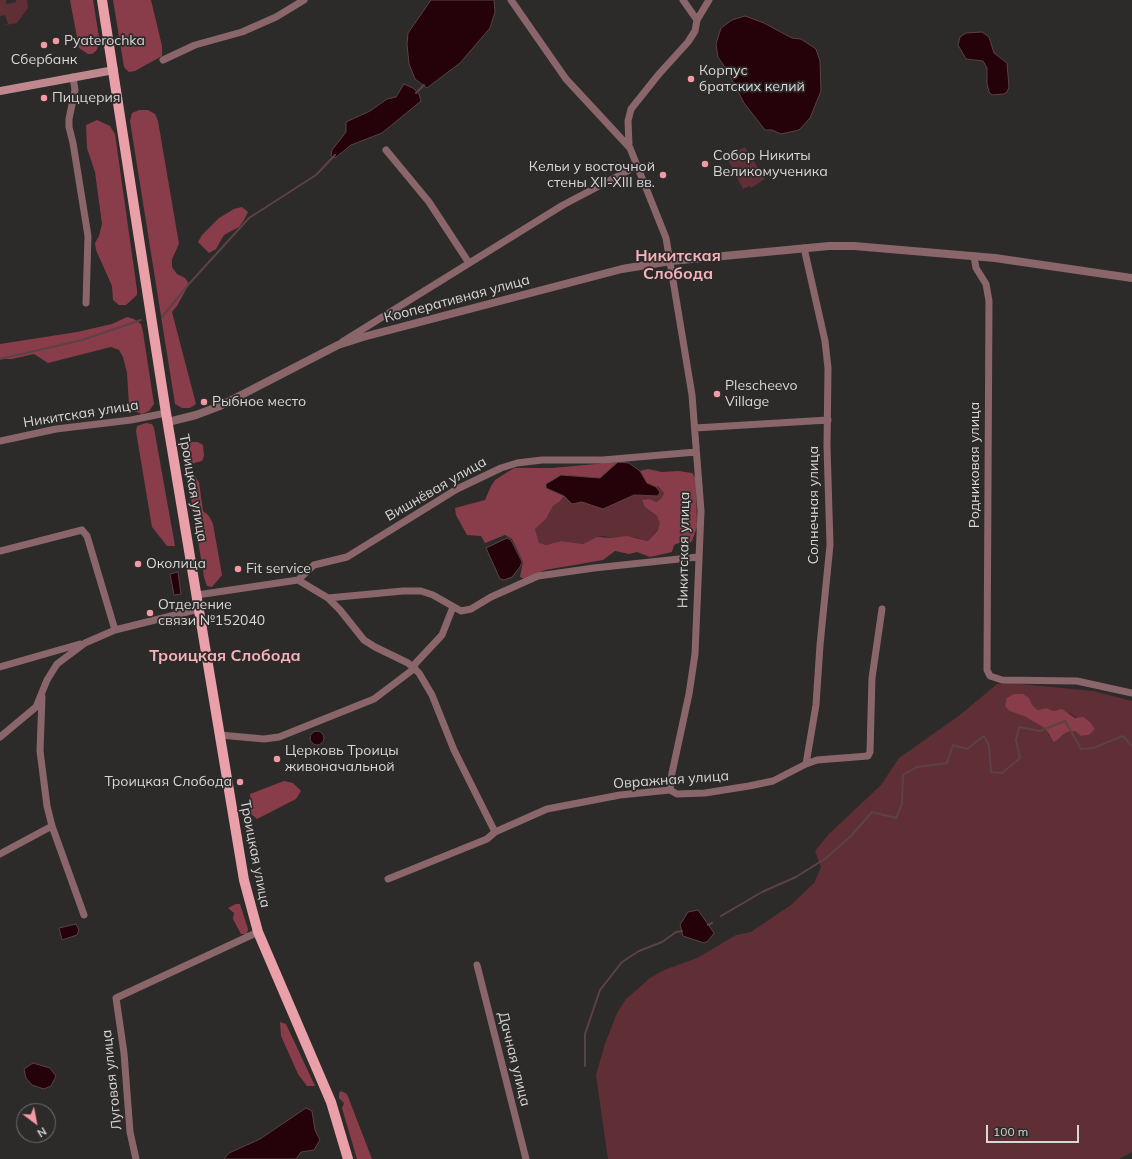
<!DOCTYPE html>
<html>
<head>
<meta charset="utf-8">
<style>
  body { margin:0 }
  #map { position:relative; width:1132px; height:1159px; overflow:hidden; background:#2d2a2a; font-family:Mulish,sans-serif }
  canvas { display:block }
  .north { position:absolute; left:16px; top:1103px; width:40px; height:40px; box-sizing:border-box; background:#2d2a2a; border:1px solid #716f6f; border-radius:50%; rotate:148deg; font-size:11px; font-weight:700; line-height:16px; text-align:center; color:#d8d6d6 }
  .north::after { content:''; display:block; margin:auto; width:14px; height:18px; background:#f49aa6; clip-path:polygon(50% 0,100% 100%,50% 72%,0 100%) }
  .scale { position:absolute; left:986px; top:1125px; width:93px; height:18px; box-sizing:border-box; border:2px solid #d8d6d6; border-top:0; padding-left:5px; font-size:12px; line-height:14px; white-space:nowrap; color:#d8d6d6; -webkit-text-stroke:3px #2d2a2a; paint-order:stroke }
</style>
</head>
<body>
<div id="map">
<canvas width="1132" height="1159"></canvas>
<div class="north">N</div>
<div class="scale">100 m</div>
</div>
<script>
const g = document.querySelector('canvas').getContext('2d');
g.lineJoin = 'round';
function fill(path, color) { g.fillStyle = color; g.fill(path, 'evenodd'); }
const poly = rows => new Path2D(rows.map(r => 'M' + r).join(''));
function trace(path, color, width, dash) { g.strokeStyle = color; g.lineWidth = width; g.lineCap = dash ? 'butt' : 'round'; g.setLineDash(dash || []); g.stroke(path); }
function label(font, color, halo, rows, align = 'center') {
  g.font = font + ' Mulish,sans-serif'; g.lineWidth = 3.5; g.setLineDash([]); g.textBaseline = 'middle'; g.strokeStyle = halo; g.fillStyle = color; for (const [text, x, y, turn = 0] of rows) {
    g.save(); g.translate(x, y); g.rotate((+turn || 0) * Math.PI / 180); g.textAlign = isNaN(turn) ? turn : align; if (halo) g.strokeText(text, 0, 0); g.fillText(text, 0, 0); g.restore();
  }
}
const green = poly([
  [0,0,6,0,6,4,16,2,16,0,27,0,28,8,17,23,0,26,8,24,5,15,0,16],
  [745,147,765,179,751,188,750,186,743,189,728,160,730,155],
  [658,486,664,493,662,498,645,507,657,516,661,523,658,529,648,541,634,537,612,538,604,536,597,537,583,544,561,541,546,545,539,544,535,529,546,519,553,506,559,502,564,496,572,504,582,502,603,509,634,495,660,492,656,487],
  [1010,683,1093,691,1132,701,1132,1152,1119,1159,608,1159,596,1075,605,1044,617,1013,626,999,650,978,664,970,697,958,736,935,751,932,791,905,814,883,821,867,815,851,829,834,881,785,899,758,960,715,997,684],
  [1032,705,1038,710,1046,708,1054,711,1069,713,1095,729,1089,735,1081,736,1075,731,1067,732,1061,737,1049,736,1046,728,1024,716]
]);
const forest = poly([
  [70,0,93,0,100,43,96,51,92,54,88,54,79,48],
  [113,0,151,0,162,46,162,56,135,71,129,72,124,67],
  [139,110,148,110,155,114,158,121,179,244,172,259,172,267,177,274,185,278,189,284,177,306,172,312,196,404,190,408,182,408,175,404,130,121,132,113],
  [97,120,110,126,115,134,137,290,137,295,126,305,119,305,113,300,112,286,96,250,95,243,99,236,102,224,95,172,87,148,86,125],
  [242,207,248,212,244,220,239,227,224,235,216,249,209,253,198,242,202,235,219,218,234,209],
  [127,317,134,319,141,324,143,332,154,404,149,411,142,414,134,411,129,405,127,373,123,357,119,350,111,347,103,349,48,363,34,354,12,359,0,359,0,344,77,332,112,324],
  [146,423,152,424,154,428,175,546,167,546,152,527,136,431,137,426],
  [190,442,198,442,203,445,204,456,202,461,194,463,189,469,199,482,203,511,209,516,213,524,222,575,212,587,207,586,204,577,189,486,183,447],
  [618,462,600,478,561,475,546,488,564,496,559,502,553,506,546,519,535,529,539,543,546,545,561,541,583,544,597,537,612,538,627,536,648,541,658,530,660,523,657,516,645,507,642,500,649,499,656,502,662,498,664,493,658,486,656,487,647,483,640,471,648,469,662,472,678,471,692,473,696,478,697,527,692,541,687,546,681,542,674,545,672,552,650,557,637,552,629,554,615,551,603,560,545,570,525,579,520,577,523,562,512,539,505,535,485,543,481,536,467,535,456,515,455,508,485,500,491,486,495,480,514,468,552,468],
  [1014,694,1023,694,1029,698,1032,705,1038,710,1046,708,1054,711,1062,709,1075,718,1083,717,1090,722,1095,729,1089,735,1081,736,1075,731,1067,732,1054,742,1045,728,1024,716,1010,711,1005,706,1007,698],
  [284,781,293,783,301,791,296,799,257,819,251,814,250,794],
  [236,904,240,904,248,929,247,934,241,934,233,919,234,913,228,908],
  [280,1022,286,1024,315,1086,307,1086,298,1074,281,1036],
  [341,1091,347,1094,372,1159,357,1159,342,1108,344,1103,339,1098,339,1093]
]);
const water = poly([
  [431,0,494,0,495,12,490,28,460,63,427,88,415,79,409,64,407,44,408,33,431,0],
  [745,16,764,23,792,38,801,39,816,49,820,61,821,91,810,118,799,130,781,134,772,130,765,130,744,103,728,72,718,57,716,44,721,28,732,20,745,16],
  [982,32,989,37,994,53,1007,63,1009,87,1007,92,1004,94,992,95,989,92,987,84,987,68,983,61,966,59,958,45,960,37,966,33,982,32],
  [404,84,413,88,419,94,421,101,382,133,351,145,335,158,331,156,332,150,346,132,346,122,370,111,387,99,396,97,404,84],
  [618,462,629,463,640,471,647,483,656,487,660,492,658,496,634,495,603,509,582,502,572,504,564,496,546,488,546,484,561,475,600,478,618,462],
  [507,538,511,540,522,562,520,567,512,577,504,580,500,579,486,548,507,538],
  [178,572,181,594,174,595,170,574,178,572],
  '310 738a7 7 0 1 1 14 0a7 7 0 1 1-14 0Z',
  [698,910,714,933,708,941,704,943,683,936,680,925,688,912,698,910],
  [76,924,79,930,77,935,62,940,59,928,76,924],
  [33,1063,50,1068,56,1076,51,1086,44,1089,32,1085,26,1078,24,1069,33,1063],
  [306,1108,312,1111,315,1130,320,1140,314,1150,301,1152,296,1159,224,1159,229,1153,260,1139,306,1108]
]);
const stream = poly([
  [416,93,424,85],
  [162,317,188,285,249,218,316,175,335,155],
  [0,359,82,340,141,320],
  [721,916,762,892,796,877,826,858,851,836,872,812,896,818,902,804,903,775,917,767,947,763,953,745,967,749,984,736,989,746,991,772,1002,773,1020,758,1016,740,1019,727,1040,731,1065,721,1081,749,1093,748,1123,736,1132,746],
  [708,925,712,923],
  [585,1066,585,1034,600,990,622,962,639,951,662,942,676,932,682,931]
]);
const minor = poly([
  [511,0,566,79,630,148,666,238,692,395,701,511,695,654,689,694,672,773,670,790],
  [683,0,697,20],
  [163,60,195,45,242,32,276,17,304,0],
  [73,77,75,90,69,119,69,127,73,143,88,236,86,303],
  [629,145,628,121,631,109,659,74,688,42,695,31,697,20,709,0],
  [386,150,429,202,469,263],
  [804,248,825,341,828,368,827,446,830,545,820,645,816,705,806,764],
  [974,256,976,268,986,284,989,301,987,670,990,676,1002,680,1077,681,1132,693],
  [342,342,563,205,637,166],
  [695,428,828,420],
  [0,441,56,429,131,420,166,413],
  [0,551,82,530,87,536,115,630],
  [298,580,314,565,347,557,457,489,501,468,517,463,542,460,603,460,696,452],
  [197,595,298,580,328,598,340,610,364,640,375,647,408,663,419,673,432,695,454,750,495,832],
  [328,598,403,591,421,591,433,595,461,611,471,609,491,597,538,576,594,568,698,557],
  [413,666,442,635,453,607],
  [0,667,80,644],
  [42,697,40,751,47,806,52,826,84,915],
  [220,735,264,739,279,737,374,699,415,668],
  [0,737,36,707,47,680,57,664,85,643,115,630,199,609],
  [0,854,52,826],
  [388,879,487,839,495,832,547,809,620,795,670,790,677,794,705,793,749,786,773,781,806,764,817,760,868,756,870,752,872,678,882,609],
  [477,965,526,1159],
  [136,1159,130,1132,124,1053,116,998,258,932]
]);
const tertiary = poly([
  [168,422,196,415,220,406,338,345,363,337,622,269,671,261,829,246,854,246,995,258,1132,278]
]);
const secondary = poly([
  [0,91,114,70]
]);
const primary = poly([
  [102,0,166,413,244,880,258,932,331,1102,348,1159]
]);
const markers = [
  [56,41,4,"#f49aa6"],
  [44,45,4,"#f49aa6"],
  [691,79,4,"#f49aa6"],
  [44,98,4,"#f49aa6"],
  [705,164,4,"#f49aa6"],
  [663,175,4,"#f49aa6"],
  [717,394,4,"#f49aa6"],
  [204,402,4,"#f49aa6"],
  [138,564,4,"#f49aa6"],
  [238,569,4,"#f49aa6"],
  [150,613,4,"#f49aa6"],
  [277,759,4,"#f49aa6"],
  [240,782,4,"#f49aa6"]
];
const poiNames = [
  ["Pyaterochka",64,41],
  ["Сбербанк",44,60,"center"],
  ["Корпус",699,71],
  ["братских келий",699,87],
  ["Пиццерия",52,98],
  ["Собор Никиты",713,156],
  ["Великомученика",713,172],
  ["Кельи у восточной",655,167,"right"],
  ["стены XII-XIII вв.",655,183,"right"],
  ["Plescheevo",725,386],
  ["Village",725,402],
  ["Рыбное место",212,402],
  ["Околица",146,564],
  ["Fit service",246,569],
  ["Отделение",158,605],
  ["связи №152040",158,621],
  ["Церковь Троицы",285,751],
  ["живоначальной",285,767],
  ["Троицкая Слобода",232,782,"right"]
];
const streetNames = [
  ["Кооперативная улица",457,299,-15],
  ["Никитская улица",81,414,-9],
  ["Родниковая улица",975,465,-90],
  ["Троицкая улица",193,488,80],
  ["Вишнёвая улица",436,489,-30],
  ["Солнечная улица",814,505,-90],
  ["Никитская улица",684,550,-89],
  ["Овражная улица",671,780,-4],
  ["Троицкая улица",255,854,79],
  ["Дачная улица",514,1059,76],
  ["Луговая улица",112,1080,-96]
];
const quarterNames = [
  ["Никитская",678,256],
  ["Слобода",678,274],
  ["Троицкая Слобода",225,656]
];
fill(green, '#602f36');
fill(forest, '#893d4a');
fill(water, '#250209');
trace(water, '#5b4246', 1);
trace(stream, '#5b4246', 2);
trace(minor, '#8a666a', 7);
trace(tertiary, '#8a666a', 8);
trace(secondary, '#c0878e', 8);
trace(primary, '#eaa0a9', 10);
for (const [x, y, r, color] of markers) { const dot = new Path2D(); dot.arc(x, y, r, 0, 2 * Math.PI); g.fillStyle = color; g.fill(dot); trace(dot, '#2d2a2a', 1.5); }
label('14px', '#d8d6d6', '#2d2a2a', poiNames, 'left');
label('14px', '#d8d6d6', '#2d2a2a', streetNames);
label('bold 16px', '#f6b2ba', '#2d2a2a', quarterNames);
</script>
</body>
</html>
